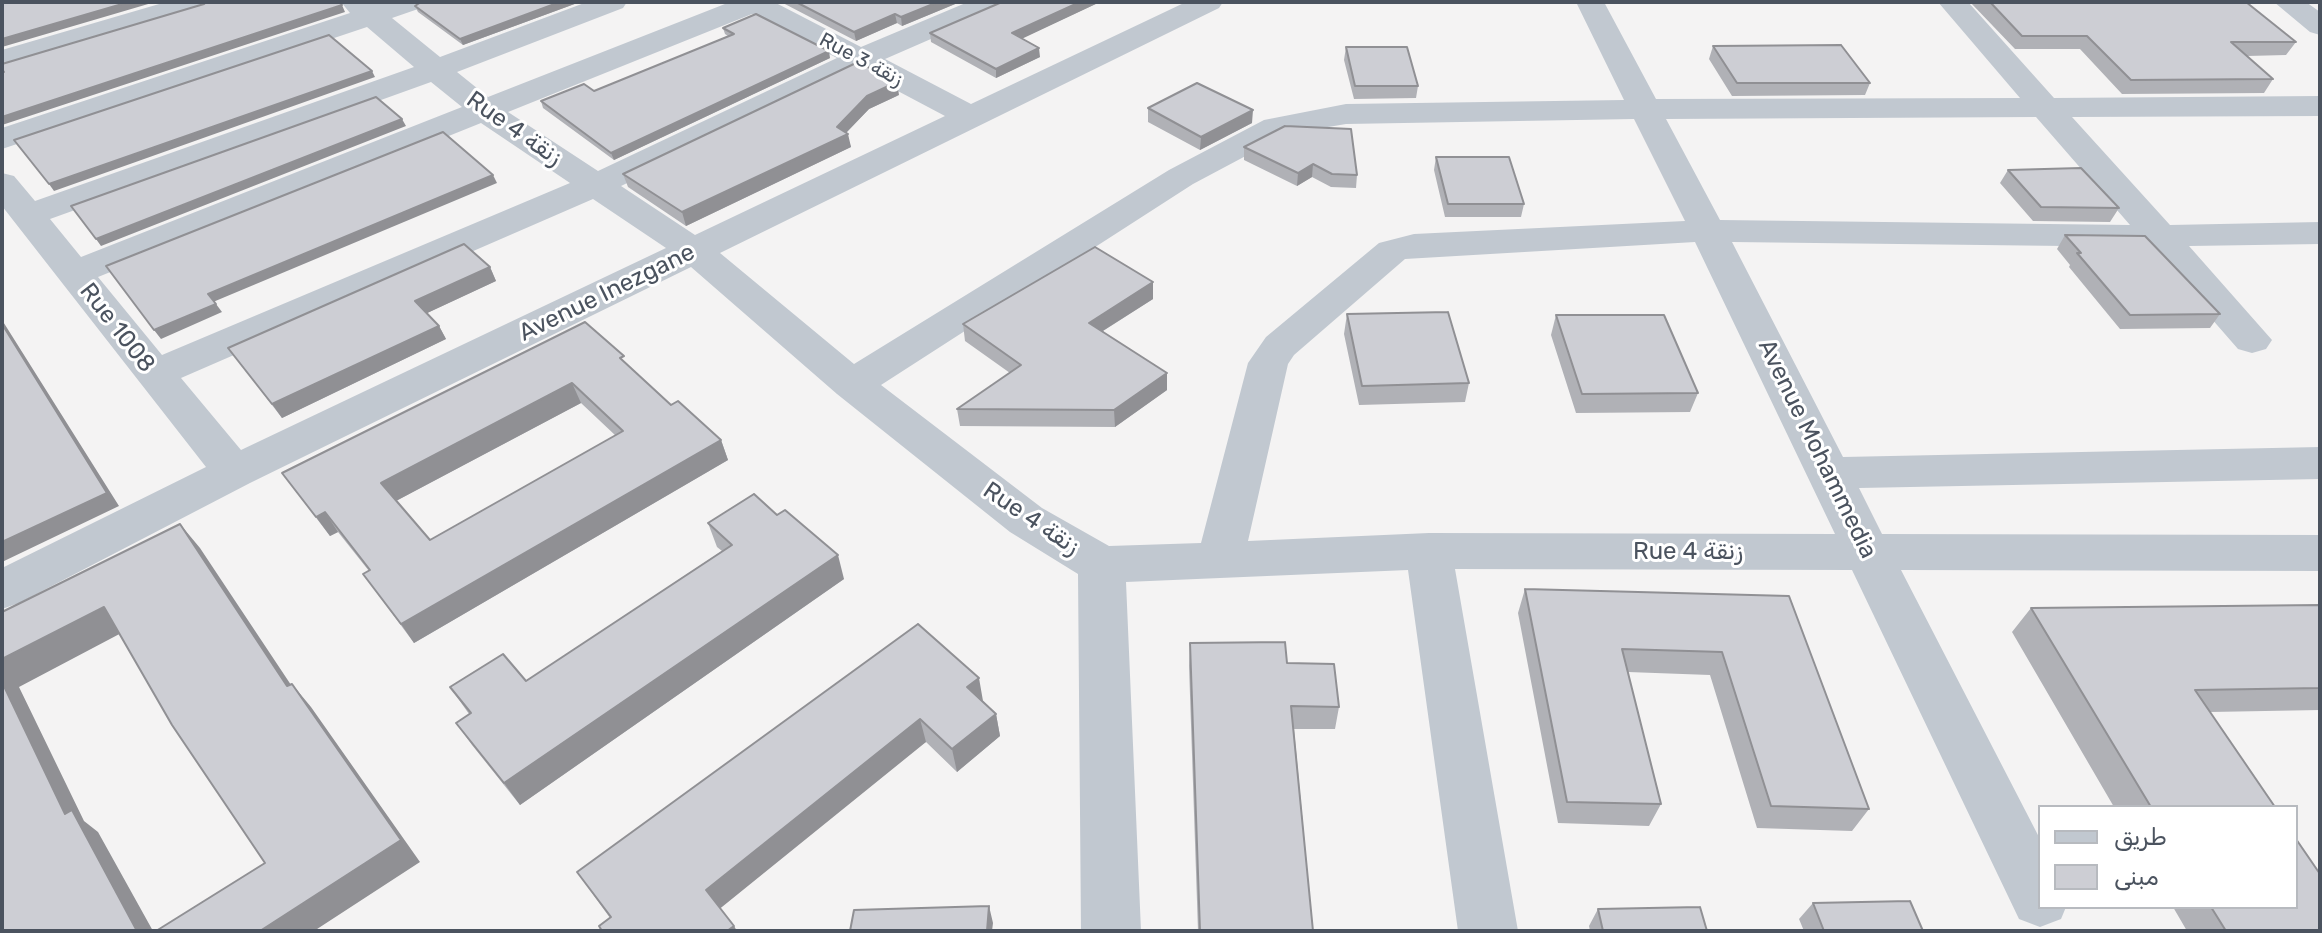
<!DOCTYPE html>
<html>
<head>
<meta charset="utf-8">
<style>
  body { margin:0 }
  #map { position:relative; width:2322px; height:933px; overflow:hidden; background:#f4f3f3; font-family:Rubik,"Noto Sans Arabic",sans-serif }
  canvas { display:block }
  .frame { position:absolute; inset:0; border:4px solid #4b535f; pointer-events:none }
  .legend { position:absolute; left:2038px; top:805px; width:260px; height:104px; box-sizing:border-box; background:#fff; border:2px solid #b7babf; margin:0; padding:10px 14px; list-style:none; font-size:24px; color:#4b535f }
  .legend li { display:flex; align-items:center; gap:16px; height:40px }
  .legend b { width:40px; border:2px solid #b7babf }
</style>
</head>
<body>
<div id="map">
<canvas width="2322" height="933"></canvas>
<div class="frame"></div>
<ul class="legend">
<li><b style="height:10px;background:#c1c8d0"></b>طريق</li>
<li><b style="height:22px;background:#cdced4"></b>مبنى</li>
</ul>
</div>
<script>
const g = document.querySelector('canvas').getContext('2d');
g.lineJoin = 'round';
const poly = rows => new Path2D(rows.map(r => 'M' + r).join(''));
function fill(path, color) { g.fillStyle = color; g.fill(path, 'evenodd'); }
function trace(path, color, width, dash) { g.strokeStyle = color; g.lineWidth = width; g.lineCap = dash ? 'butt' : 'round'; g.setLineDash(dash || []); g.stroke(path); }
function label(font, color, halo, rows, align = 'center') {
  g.font = font + ' Rubik,"Noto Sans Arabic",sans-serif'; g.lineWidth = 6; g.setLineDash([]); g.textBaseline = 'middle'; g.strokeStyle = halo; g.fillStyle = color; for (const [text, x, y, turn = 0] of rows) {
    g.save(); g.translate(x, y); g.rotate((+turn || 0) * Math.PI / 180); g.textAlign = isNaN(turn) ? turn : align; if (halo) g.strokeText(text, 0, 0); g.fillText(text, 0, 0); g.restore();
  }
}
const minor = poly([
  [166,2,211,2,207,8,2,69,2,50,166,2],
  [341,2,425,2,421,8,392,18,440,57,587,2,627,2,623,8,457,72,488,97,730,2,774,2,861,47,968,2,1006,2,1002,8,885,59,971,104,1186,2,1223,2,1219,8,720,253,854,364,1169,170,1264,120,1346,104,1624,100,1576,2,1604,2,1656,99,2020,98,1938,2,1968,2,2054,98,2320,96,2320,116,2072,117,2170,225,2320,222,2320,244,2189,246,2272,340,2266,349,2252,353,2238,349,2149,247,1732,242,1843,457,2320,447,2320,479,1859,488,1882,534,2320,535,2320,571,1901,570,2040,839,2040,907,2066,907,2061,919,2040,927,2019,919,1852,570,1455,569,1518,931,1458,931,1408,570,1126,582,1141,931,1081,931,1078,574,1010,532,837,394,691,267,250,483,19,603,2,609,2,568,206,467,2,206,2,173,14,176,35,201,414,67,367,27,2,149,2,128,350,13,341,2],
  [752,14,837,58,598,171,508,112,752,14],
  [860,71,945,116,695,235,621,186,860,71],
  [431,82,462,107,81,257,50,219,431,82],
  [2036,117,2130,225,1720,220,1666,119,2036,117],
  [1634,119,1685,221,1414,234,1379,243,1266,337,1248,363,1201,543,1109,546,1042,508,881,385,1193,184,1287,134,1346,124,1634,119],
  [481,123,570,183,162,355,98,277,481,123],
  [593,199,666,248,241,450,181,378,593,199],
  [1695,242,1835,534,1429,533,1248,541,1288,364,1294,355,1405,259,1695,242],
  [2274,2,2306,2,2320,12,2320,35,2310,32,2274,2]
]);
const wall = poly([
  [580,2,463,45,418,12,415,6,421,3],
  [781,2,960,2,902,26,897,23,856,41],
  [1002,2,1100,2,1022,38,1040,57,996,78,931,42,930,33],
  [1970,2,2246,2,2296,42,2286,55,2247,56,2273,79,2264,93,2122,94,2080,49,2015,49],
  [723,28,830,58,614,160,543,108,541,101,594,91,728,36,725,34],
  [1713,46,1870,83,1865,95,1732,96,1709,59],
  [1346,47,1418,86,1416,98,1354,99,1344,60],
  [899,95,869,109,846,133,851,147,686,226,628,187,623,174],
  [1148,108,1252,123,1200,150,1148,122],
  [1244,147,1357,175,1356,188,1331,187,1312,177,1297,186,1244,160],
  [1436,157,1524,204,1521,217,1445,217,1434,170],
  [2008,170,2119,208,2110,222,2033,221,2000,183],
  [2065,235,2220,314,2210,328,2120,329,2069,267,2070,265,2057,249],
  [490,267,496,281,427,313,439,326,446,339,282,418,228,348],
  [1153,282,1153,299,1103,331,1167,390,1115,427,960,426,957,409,1010,373,965,341,963,324],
  [1347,314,1469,383,1465,402,1359,405,1344,334],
  [1556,315,1698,393,1690,412,1576,413,1551,335],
  [628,366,671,405,721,440,728,460,414,643,377,593,369,571,338,532,330,536,282,473],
  [581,403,616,436,430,540,396,501],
  [708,523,844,579,520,805,472,745,456,723,469,714,450,687,526,681,722,551,717,547],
  [1525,589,1789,596,1869,809,1852,831,1757,828,1710,675,1628,672,1661,804,1649,826,1558,823,1518,613],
  [2320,605,2320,710,2210,712,2275,807,2114,807,2012,632,2031,608],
  [918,624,983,701,996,714,1000,736,957,772,926,742,610,918,577,872],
  [1190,643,1287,663,1339,707,1335,729,1294,729,1313,931,1198,931,1189,666],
  [1813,903,1923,931,1804,931,1799,919],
  [2173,907,2296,907,2320,931,2187,931],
  [1598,909,1707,931,1590,931,1589,926]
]);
const shadedWall = poly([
  [129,2,155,2,2,47,2,39],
  [560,2,580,2,463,45,460,39],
  [938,2,960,2,902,26,901,17],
  [1080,2,1100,2,1013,43,1012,33],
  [342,5,345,12,2,125,2,117],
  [895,14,897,23,856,41,854,32],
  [1039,48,1040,57,996,78,996,69],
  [829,51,830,58,614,160,611,153],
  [372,71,375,77,54,191,49,184],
  [897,82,899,95,869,109,842,137,848,134,851,147,686,226,682,212,837,127,867,96],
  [1253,110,1252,123,1200,150,1201,137],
  [402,119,406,126,101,246,96,239],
  [1313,164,1312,177,1297,186,1298,173],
  [493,175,497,183,213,302,208,294],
  [490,267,496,281,423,315,415,301],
  [1153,282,1153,299,1090,339,1089,323],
  [216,304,222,312,161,339,154,330],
  [2,320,119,506,2,562],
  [439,326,446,339,282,418,272,404],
  [1167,373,1167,390,1115,427,1114,410],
  [572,383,581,403,394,502,381,483],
  [721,440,728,460,414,643,401,624],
  [325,512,338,532,330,536,316,517],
  [180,524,200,548,307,709,287,686],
  [838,555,844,579,520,805,504,783],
  [104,607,127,630,19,687,84,821,98,832,153,931,137,931,65,814,2,682,2,659],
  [979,678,983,701,967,687],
  [292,684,311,707,420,862,314,931,260,931],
  [996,714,1000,736,957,772,952,749],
  [920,719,926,742,717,911,706,890],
  [989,906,993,923,992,931,987,931],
  [734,926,737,931,727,931]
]);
const building = poly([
  [2,2,129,2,2,39,2,2],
  [206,2,340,2,342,5,2,117,2,72,4,72,2,69,2,64,204,4,206,2],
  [421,2,560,2,460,39,415,6,421,2],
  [796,2,938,2,901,17,895,14,854,32,796,2],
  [1002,2,1080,2,1012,33,1039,48,996,69,930,33,1002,2],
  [1990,2,2246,2,2296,42,2231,42,2273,79,2131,80,2087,36,2022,36,1990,2],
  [756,14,829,51,611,153,541,101,584,84,594,91,734,34,723,28,756,14],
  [329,35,372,71,49,184,14,140,329,35],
  [1841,45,1870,83,1737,83,1713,46,1841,45],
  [1346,47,1407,47,1418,86,1355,86,1346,47],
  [858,62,897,82,867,96,837,127,848,134,682,212,623,174,858,62],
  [1197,83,1253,110,1201,137,1148,108,1197,83],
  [376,97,402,119,96,239,71,206,376,97],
  [1285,126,1351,129,1357,175,1332,174,1313,164,1298,173,1244,147,1285,126],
  [443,132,493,175,208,294,216,304,154,330,106,266,443,132],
  [1436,157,1509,157,1524,204,1448,204,1436,157],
  [2081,168,2119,208,2041,207,2008,170,2081,168],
  [2065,235,2145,236,2220,314,2130,315,2077,253,2081,253,2065,235],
  [464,244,490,267,415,301,439,326,272,404,228,348,464,244],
  [1095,247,1153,282,1089,323,1167,373,1114,410,957,409,1021,365,963,324,1095,247],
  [1448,312,1469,383,1362,386,1347,314,1448,312],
  [1556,315,1664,315,1698,393,1582,394,1556,315],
  [585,322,624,356,620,358,671,405,678,401,721,440,401,624,363,574,370,570,325,512,316,517,282,473,585,322],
  [572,383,623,431,430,540,381,483,572,383],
  [2,324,107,493,2,542,2,324],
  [754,494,777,515,785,510,838,555,504,783,456,723,471,713,450,687,503,654,526,681,732,545,708,523,754,494],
  [180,524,287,686,292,684,401,840,260,931,156,931,265,863,172,725,104,607,2,659,2,612,180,524],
  [1525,589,1789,596,1869,809,1771,806,1722,652,1622,649,1661,804,1567,802,1525,589],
  [2320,605,2320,688,2195,690,2275,807,2151,807,2031,608,2320,605],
  [918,624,979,678,967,687,996,714,952,749,920,719,706,890,734,926,727,931,602,931,599,926,611,917,577,872,918,624],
  [1285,642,1287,663,1334,664,1339,707,1291,706,1313,931,1200,931,1190,643,1285,642],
  [2,682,65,814,72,810,137,931,2,931,2,682],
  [2296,839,2320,874,2320,931,2226,931,2211,907,2296,907,2296,839],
  [1910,901,1923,931,1824,931,1813,903,1910,901],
  [989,906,987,931,850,931,854,910,989,906],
  [1700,907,1707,931,1603,931,1598,909,1700,907]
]);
const farStreetnames = [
  ["Rue 3 زنقة",861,60,28]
];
const streetNames = [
  ["Rue 4 زنقة",514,129,35],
  ["Avenue Inezgane",607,293,-26],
  ["Rue 1008",117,328,52],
  ["Avenue Mohammedia",1817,449,64],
  ["Rue 4 زنقة",1031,519,34],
  ["Rue 4 زنقة",1688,552]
];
fill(minor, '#c1c8d0');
fill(wall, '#b0b1b6');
fill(shadedWall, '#909094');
fill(building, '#cdced4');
trace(building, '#909094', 2);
label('20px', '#4b535f', '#fff', farStreetnames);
label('24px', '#4b535f', '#fff', streetNames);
</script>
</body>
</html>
